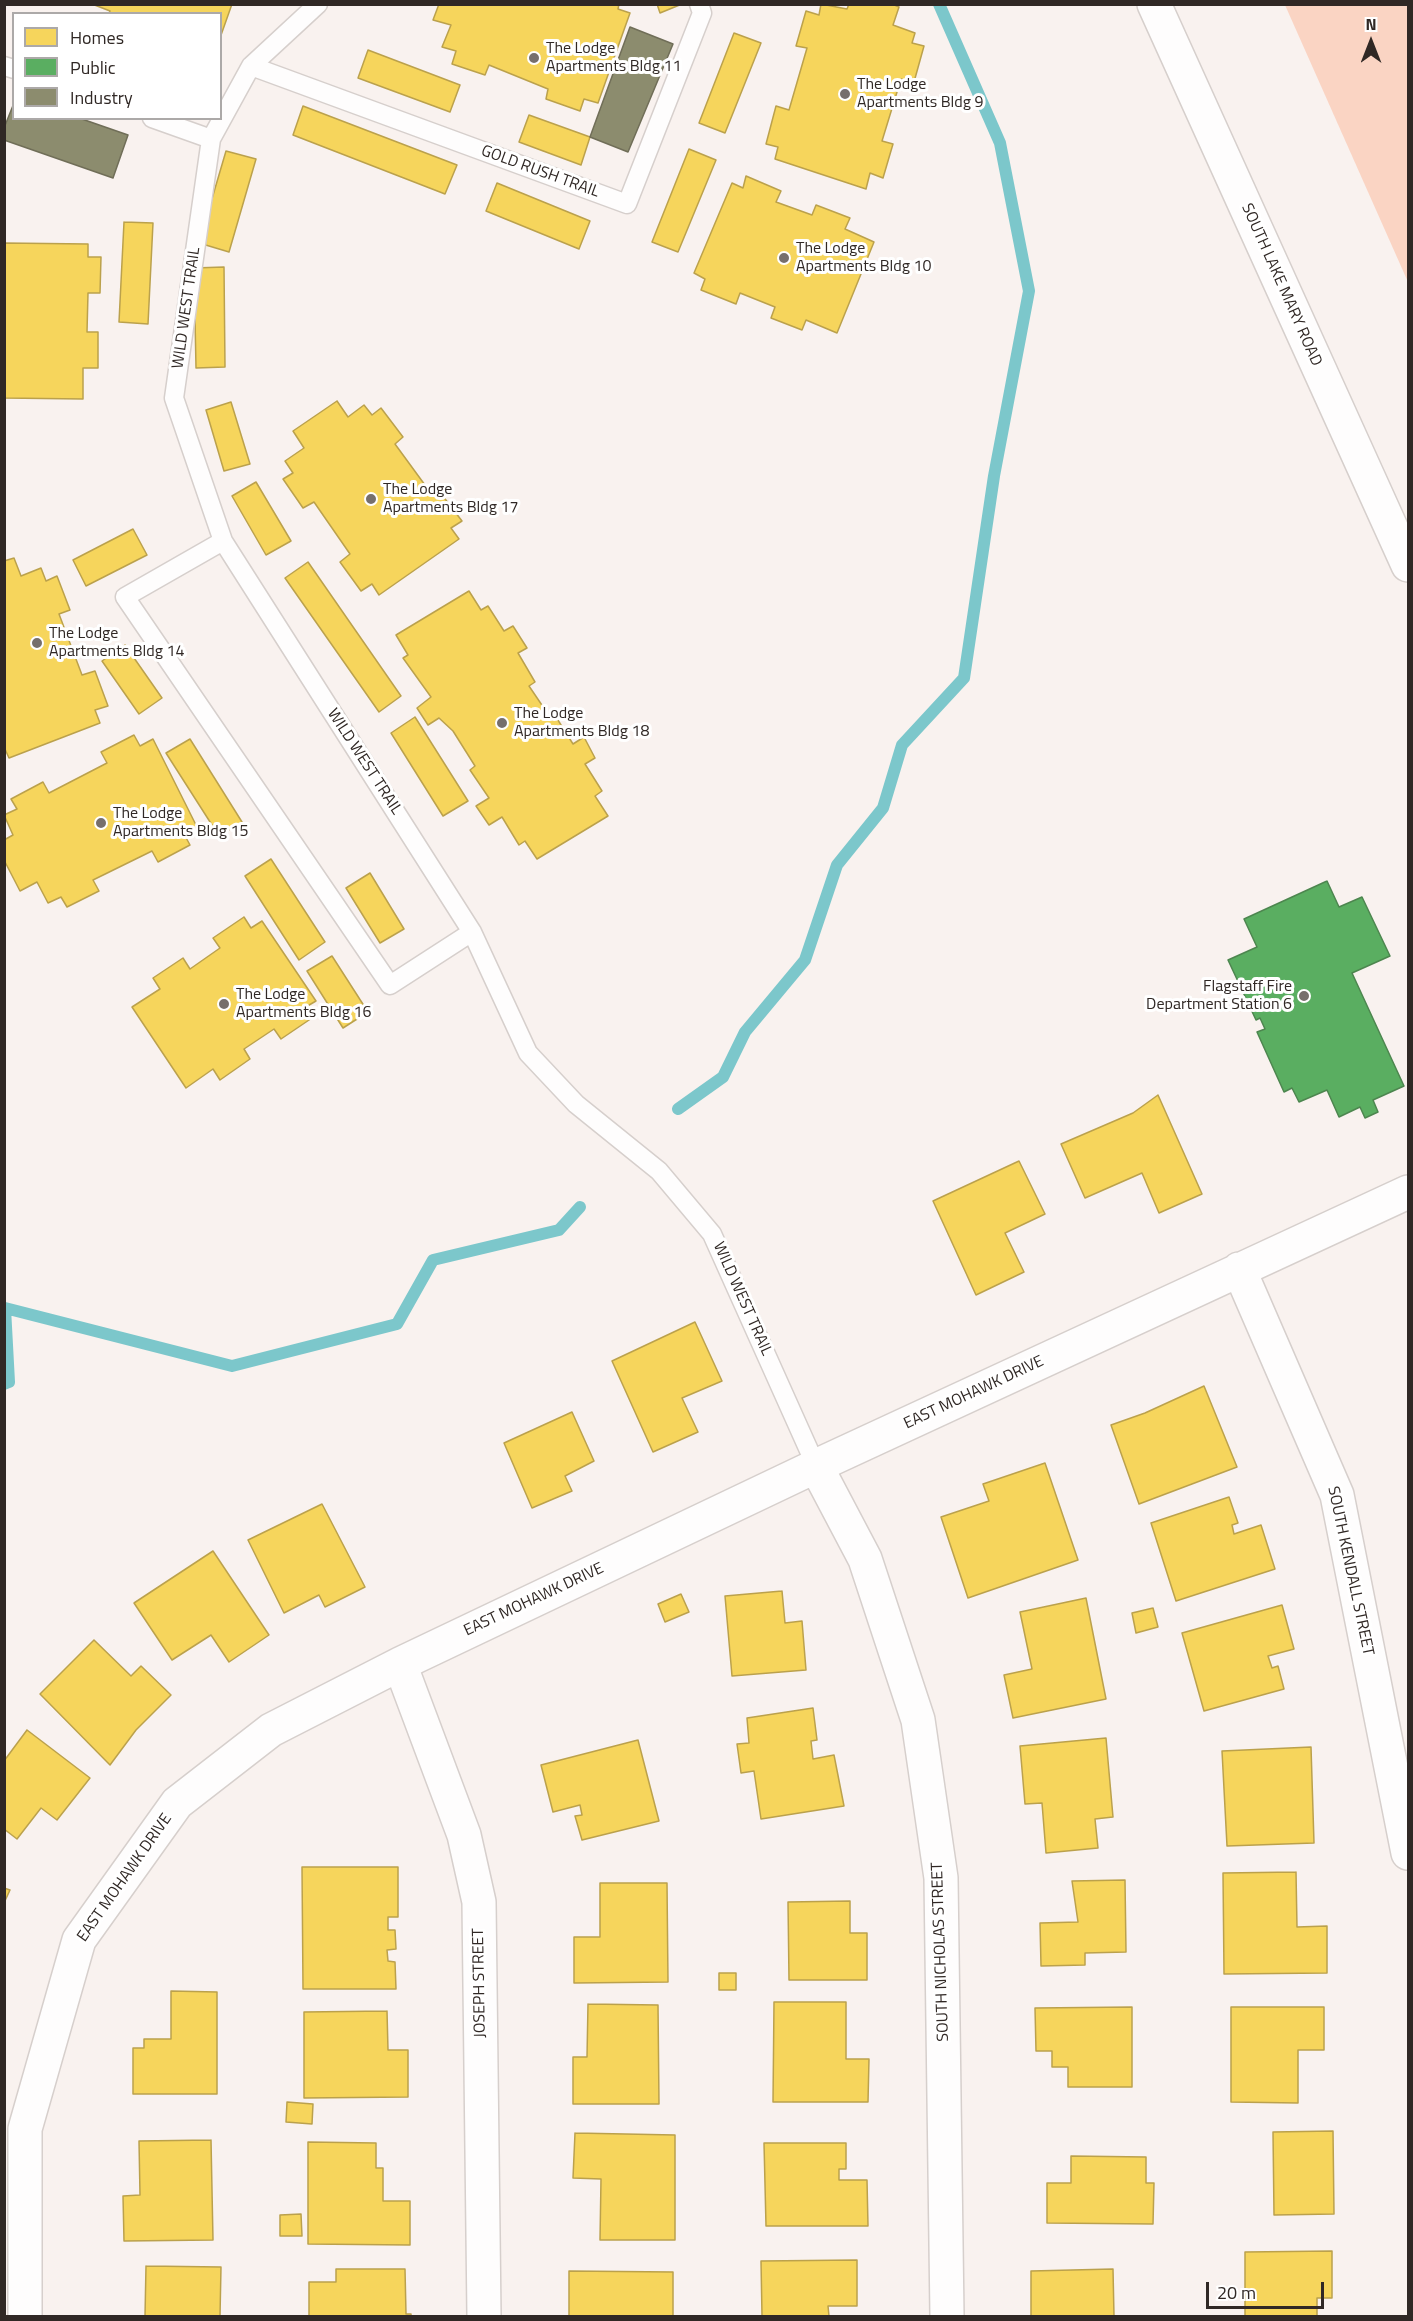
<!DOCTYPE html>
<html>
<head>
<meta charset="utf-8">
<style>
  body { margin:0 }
  #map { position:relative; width:1413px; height:2321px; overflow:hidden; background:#f9f2ef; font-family:"Titillium Web",sans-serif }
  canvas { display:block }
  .frame { position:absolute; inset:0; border:6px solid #302825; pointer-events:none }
  .legend { position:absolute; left:12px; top:12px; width:210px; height:108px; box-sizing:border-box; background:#fff; border:2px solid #aca9a8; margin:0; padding:8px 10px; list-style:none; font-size:18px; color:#302825 }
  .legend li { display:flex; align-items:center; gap:12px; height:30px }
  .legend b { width:30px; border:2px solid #aca9a8 }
  .north { position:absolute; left:1341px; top:12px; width:60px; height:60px; -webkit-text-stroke:4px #fff; paint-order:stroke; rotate:0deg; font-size:16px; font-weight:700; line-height:24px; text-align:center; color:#302825 }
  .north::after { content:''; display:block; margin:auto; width:21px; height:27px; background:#302825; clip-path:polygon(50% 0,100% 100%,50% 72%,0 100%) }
  .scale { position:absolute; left:1206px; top:2282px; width:118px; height:27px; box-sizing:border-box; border:3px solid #302825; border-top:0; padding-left:8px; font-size:18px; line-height:21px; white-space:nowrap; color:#302825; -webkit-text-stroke:4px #fff; paint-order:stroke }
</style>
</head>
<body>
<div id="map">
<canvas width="1413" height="2321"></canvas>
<div class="frame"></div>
<ul class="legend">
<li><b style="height:16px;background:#f6d55c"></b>Homes</li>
<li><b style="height:16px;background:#5aae61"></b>Public</li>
<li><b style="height:16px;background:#8c8c6e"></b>Industry</li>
</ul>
<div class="north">N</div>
<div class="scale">20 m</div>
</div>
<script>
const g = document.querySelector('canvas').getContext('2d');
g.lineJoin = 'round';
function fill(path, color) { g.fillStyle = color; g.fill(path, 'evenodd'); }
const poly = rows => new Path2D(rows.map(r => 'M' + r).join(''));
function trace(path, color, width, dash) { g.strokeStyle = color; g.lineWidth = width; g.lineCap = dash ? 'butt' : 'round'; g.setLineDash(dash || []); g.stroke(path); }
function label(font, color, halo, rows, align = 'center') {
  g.font = font + ' "Titillium Web",sans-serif'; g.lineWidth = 6; g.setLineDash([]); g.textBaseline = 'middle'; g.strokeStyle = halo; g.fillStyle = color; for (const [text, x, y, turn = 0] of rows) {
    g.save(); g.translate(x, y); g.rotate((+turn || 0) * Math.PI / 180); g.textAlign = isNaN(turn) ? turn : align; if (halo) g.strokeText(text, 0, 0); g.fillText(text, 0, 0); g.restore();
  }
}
const green = poly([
  [1285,5,1408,5,1408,282]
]);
const homes = poly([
  [92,4,232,4,220,38,220,14,109,14,110,11,92,4],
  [439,4,619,4,618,9,630,13,598,103,584,99,580,111,546,99,548,89,489,65,485,75,452,64,456,51,442,47,451,25,433,20,439,4],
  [657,4,682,4,660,13,657,4],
  [821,4,847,9,849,4,892,4,899,7,893,25,915,33,912,43,924,46,914,82,901,79,882,141,893,144,883,178,870,173,866,189,775,159,778,147,766,144,776,106,789,110,807,48,796,46,806,11,819,15,821,4],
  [734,33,761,43,725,133,699,123,734,33],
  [368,50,460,85,450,112,358,78,368,50],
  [303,106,457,165,445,194,293,135,303,106],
  [529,115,590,137,581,165,519,142,529,115],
  [689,149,716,160,678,252,652,242,689,149],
  [226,151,256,159,229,252,199,243,226,151],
  [746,176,781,191,776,202,812,215,816,205,850,218,845,229,874,242,837,333,806,320,802,330,771,318,775,307,740,293,736,304,701,290,705,279,694,273,732,183,743,188,746,176],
  [497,183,590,221,579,249,486,211,497,183],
  [124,222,153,223,148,324,119,322,124,222],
  [4,243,88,244,88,257,101,257,100,293,88,293,87,332,98,332,98,368,83,368,83,399,4,398,4,243],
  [224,267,225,367,196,368,194,268,224,267],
  [337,401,348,417,364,405,372,415,381,408,403,437,395,444,433,496,439,491,462,521,451,528,459,539,379,595,372,584,361,591,340,562,350,554,314,502,303,508,283,479,293,473,285,461,304,448,293,431,337,401],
  [231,402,250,464,224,471,206,410,231,402],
  [256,482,291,541,266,555,232,496,256,482],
  [133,529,147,555,86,586,73,560,133,529],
  [14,558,21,576,41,568,46,581,57,576,70,610,59,614,82,675,95,671,108,706,95,710,100,723,9,758,4,747,4,561,14,558],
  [308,562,401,696,379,712,285,578,308,562],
  [469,591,481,610,488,606,504,631,513,626,527,648,518,653,535,682,529,686,552,720,556,717,573,744,584,737,595,758,585,764,602,791,595,796,608,816,537,859,525,841,519,845,502,817,489,825,476,806,489,798,470,770,475,766,453,731,439,718,428,725,417,708,431,697,403,658,408,655,396,635,469,591],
  [125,645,162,698,139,714,102,661,125,645],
  [415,717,468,801,443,816,391,733,415,717],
  [134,735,140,746,153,739,197,827,184,834,190,845,158,862,152,851,93,880,99,891,67,907,61,897,48,903,37,882,20,891,4,860,4,840,13,835,4,815,17,809,11,799,43,782,49,793,107,763,101,752,134,735],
  [190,739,242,822,219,836,166,753,190,739],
  [271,859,325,942,299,960,245,876,271,859],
  [370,873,404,929,380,943,346,888,370,873],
  [244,917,251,928,262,921,316,1001,304,1008,312,1018,281,1039,274,1029,244,1049,250,1059,220,1080,213,1069,186,1088,132,1007,160,989,153,978,183,958,190,969,220,948,213,938,244,917],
  [332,956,368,1012,343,1028,307,971,332,956],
  [1158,1095,1202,1194,1159,1213,1142,1173,1085,1198,1061,1144,1133,1113,1158,1095],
  [1019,1161,1045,1214,1005,1233,1024,1272,976,1295,933,1201,1019,1161],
  [695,1322,722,1381,682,1398,698,1432,653,1452,612,1361,695,1322],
  [1204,1386,1237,1467,1139,1504,1111,1425,1145,1413,1204,1386],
  [572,1412,594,1461,565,1476,572,1491,532,1508,504,1443,572,1412],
  [1045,1463,1078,1560,968,1598,941,1517,989,1501,983,1484,1045,1463],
  [1229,1497,1238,1523,1232,1525,1234,1534,1261,1525,1275,1569,1176,1601,1151,1523,1229,1497],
  [322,1504,365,1587,325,1607,319,1595,284,1613,248,1540,322,1504],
  [213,1551,269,1635,229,1662,211,1635,172,1660,134,1603,213,1551],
  [782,1591,785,1623,802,1621,806,1670,732,1676,725,1596,782,1591],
  [681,1594,689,1612,665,1622,658,1604,681,1594],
  [1086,1598,1106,1699,1013,1718,1004,1675,1032,1669,1020,1612,1086,1598],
  [1282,1605,1294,1649,1268,1656,1272,1668,1278,1666,1284,1689,1204,1711,1182,1633,1282,1605],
  [1153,1608,1158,1627,1136,1633,1132,1613,1153,1608],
  [94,1640,131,1676,141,1666,171,1695,136,1730,110,1765,40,1694,94,1640],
  [813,1708,817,1740,811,1741,813,1759,834,1755,844,1806,761,1819,754,1771,741,1773,737,1744,749,1743,747,1718,813,1708],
  [27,1730,90,1778,57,1820,41,1808,17,1839,4,1829,4,1761,27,1730],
  [1106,1738,1113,1817,1095,1819,1098,1848,1046,1853,1042,1803,1025,1804,1020,1746,1106,1738],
  [638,1740,659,1821,582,1840,575,1816,582,1815,580,1805,553,1812,541,1765,638,1740],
  [1311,1747,1314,1843,1227,1846,1222,1751,1311,1747],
  [302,1867,398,1867,398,1917,388,1917,388,1930,395,1930,396,1949,387,1950,388,1961,395,1962,396,1989,303,1989,302,1867],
  [1296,1872,1297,1927,1327,1926,1327,1973,1224,1974,1223,1873,1296,1872],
  [1125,1880,1126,1952,1085,1953,1085,1965,1041,1966,1040,1923,1078,1922,1072,1881,1125,1880],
  [600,1883,667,1883,668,1982,574,1983,574,1937,600,1937,600,1883],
  [4,1888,10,1890,4,1903,4,1888],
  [850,1901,850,1933,867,1933,867,1980,789,1980,788,1902,850,1901],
  [719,1973,736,1973,736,1990,719,1990,719,1973],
  [171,1991,217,1992,217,2094,133,2094,133,2048,144,2048,144,2039,171,2039,171,1991],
  [774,2002,846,2002,846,2059,869,2059,868,2102,773,2102,774,2002],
  [588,2004,658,2005,659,2104,573,2104,573,2057,587,2057,588,2004],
  [1132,2007,1132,2087,1068,2087,1068,2067,1052,2067,1052,2051,1036,2051,1035,2008,1132,2007],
  [1231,2007,1324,2007,1324,2050,1298,2050,1298,2103,1231,2102,1231,2007],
  [387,2011,388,2050,408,2050,408,2097,304,2098,304,2012,387,2011],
  [287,2102,313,2104,312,2124,286,2122,287,2102],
  [1333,2131,1334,2214,1274,2215,1273,2132,1333,2131],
  [575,2133,675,2135,675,2240,600,2240,601,2179,573,2178,575,2133],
  [211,2140,213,2240,124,2241,123,2196,140,2195,139,2141,211,2140],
  [308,2142,376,2143,376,2168,383,2168,383,2201,410,2201,410,2245,308,2244,308,2142],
  [764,2143,846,2143,846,2169,839,2169,839,2180,867,2180,868,2226,766,2226,764,2143],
  [1071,2156,1146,2157,1146,2183,1154,2183,1153,2224,1047,2223,1047,2183,1071,2183,1071,2156],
  [301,2214,302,2236,280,2236,280,2215,301,2214],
  [1332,2251,1332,2298,1317,2298,1317,2316,1245,2316,1245,2252,1332,2251],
  [857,2260,857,2306,828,2306,829,2316,762,2316,761,2261,857,2260],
  [146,2266,221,2267,220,2316,145,2316,146,2266],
  [336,2269,405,2269,406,2314,411,2314,411,2316,309,2316,309,2282,336,2282,336,2269],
  [1113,2269,1114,2316,1031,2316,1031,2271,1113,2269],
  [569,2271,673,2272,673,2316,569,2316,569,2271]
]);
const public = poly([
  [1327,881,1339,907,1362,897,1390,956,1352,973,1404,1086,1373,1100,1378,1112,1365,1118,1360,1107,1339,1117,1327,1090,1299,1102,1292,1088,1284,1092,1257,1032,1265,1029,1260,1018,1256,1020,1228,960,1257,947,1244,919,1327,881]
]);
const industry = poly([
  [630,27,673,44,628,152,590,137,630,27],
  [14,103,14,118,79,118,128,135,113,178,4,140,4,128,14,103]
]);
const stream = poly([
  [678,1109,723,1077,745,1032,805,960,837,865,883,808,902,745,964,678,994,476,1029,291,1000,143,939,4],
  [4,1384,9,1382,5,1308,232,1366,397,1324,433,1260,559,1230,580,1207]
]);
const service = poly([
  [318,4,251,66,211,139,174,398,223,541,472,932,528,1053,576,1104,659,1171,712,1234,816,1466],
  [4,66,14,69],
  [251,66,627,204,702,13,699,4],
  [152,118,211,139],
  [223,541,125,597,390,985,472,932]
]);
const minor = poly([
  [1239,1269,1337,1495,1408,1853],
  [816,1466,865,1559,918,1720,941,1878,947,2316],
  [400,1664,464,1835,479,1902,484,2316],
  [25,2316,25,2129,79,1940,177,1803,271,1730,400,1664,816,1466,1408,1192]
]);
const secondary = poly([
  [1154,4,1408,565]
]);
const markers = [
  [534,58,6,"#766f6c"],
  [845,94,6,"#766f6c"],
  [784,258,6,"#766f6c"],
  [371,499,6,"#766f6c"],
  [37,643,6,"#766f6c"],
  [502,723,6,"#766f6c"],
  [101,823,6,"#766f6c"],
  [1304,996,6,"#766f6c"],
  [224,1004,6,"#766f6c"]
];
const poiNames = [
  ["The Lodge",546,49],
  ["Apartments Bldg 11",546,67],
  ["The Lodge",857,85],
  ["Apartments Bldg 9",857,103],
  ["The Lodge",796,249],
  ["Apartments Bldg 10",796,267],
  ["The Lodge",383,490],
  ["Apartments Bldg 17",383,508],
  ["The Lodge",49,634],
  ["Apartments Bldg 14",49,652],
  ["The Lodge",514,714],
  ["Apartments Bldg 18",514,732],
  ["The Lodge",113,814],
  ["Apartments Bldg 15",113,832],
  ["Flagstaff Fire",1292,987,"right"],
  ["Department Station 6",1292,1005,"right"],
  ["The Lodge",236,995],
  ["Apartments Bldg 16",236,1013]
];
const streetNames = [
  ["GOLD RUSH TRAIL",540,172,20],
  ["SOUTH LAKE MARY ROAD",1281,285,66],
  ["WILD WEST TRAIL",187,308,-82],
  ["WILD WEST TRAIL",364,762,57],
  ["WILD WEST TRAIL",742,1299,66],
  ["EAST MOHAWK DRIVE",974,1393,-25],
  ["SOUTH KENDALL STREET",1350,1571,78],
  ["EAST MOHAWK DRIVE",534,1600,-25],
  ["EAST MOHAWK DRIVE",125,1878,-55],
  ["SOUTH NICHOLAS STREET",941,1952,-92],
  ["JOSEPH STREET",480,1983,-91]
];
fill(green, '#fad4c3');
fill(homes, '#f6d55c');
trace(homes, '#bba14c', 1.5);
fill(public, '#5aae61');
trace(public, '#4d864f', 1.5);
fill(industry, '#8c8c6e');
trace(industry, '#706e58', 1.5);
trace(stream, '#7cc7cb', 12);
trace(service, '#d6cfcc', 21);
trace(minor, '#d6cfcc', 36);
trace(secondary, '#d6cfcc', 36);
trace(service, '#fefdfd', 18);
trace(minor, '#fefdfd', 33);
trace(secondary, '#fefdfd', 33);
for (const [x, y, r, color] of markers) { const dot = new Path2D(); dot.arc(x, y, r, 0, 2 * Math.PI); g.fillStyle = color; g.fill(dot); trace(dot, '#fff', 2); }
label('16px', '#302825', '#fff', poiNames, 'left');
label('16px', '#302825', '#fff', streetNames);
</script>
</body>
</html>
